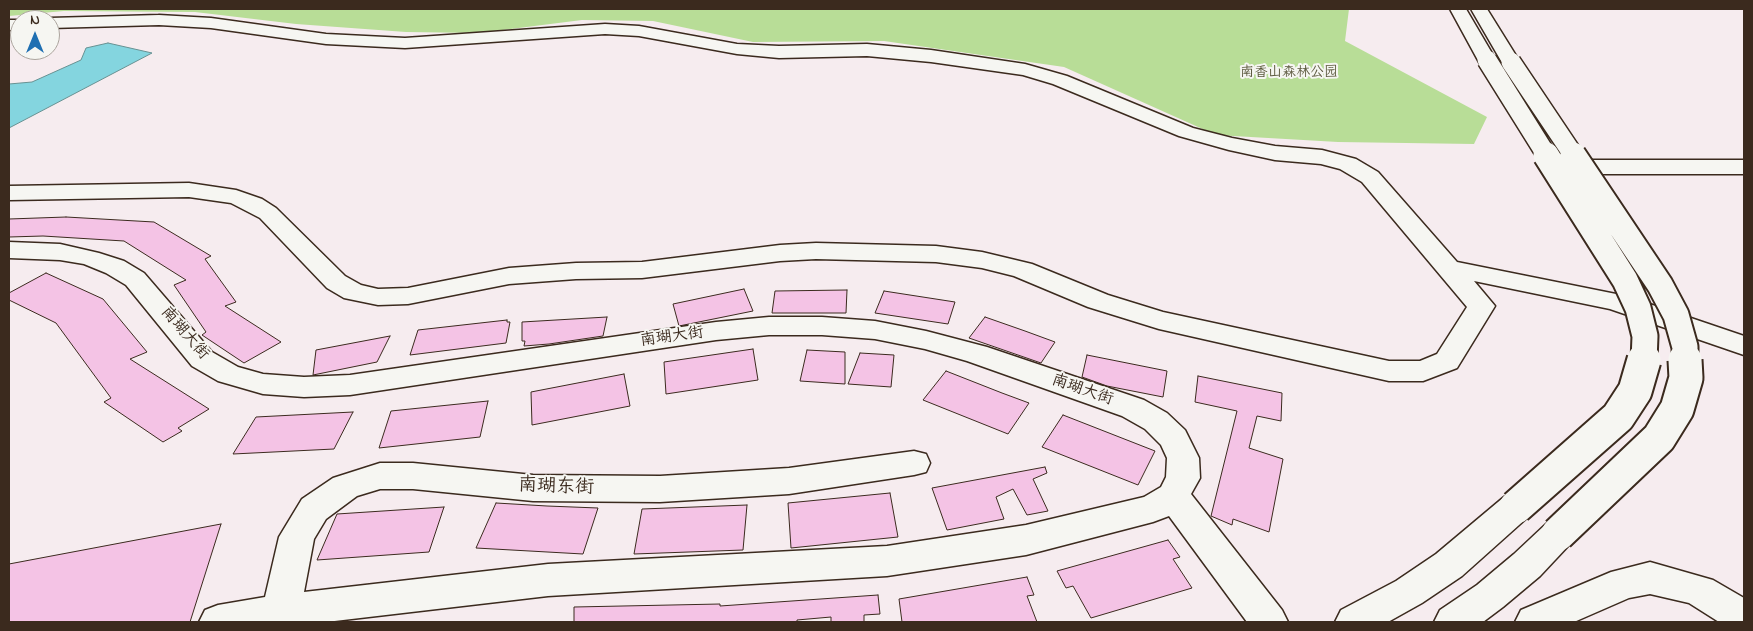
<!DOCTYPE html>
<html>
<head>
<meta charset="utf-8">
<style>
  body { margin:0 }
  #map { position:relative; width:1753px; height:631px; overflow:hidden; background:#f6ecef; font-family:"Indie Flower",sans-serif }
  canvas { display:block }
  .frame { position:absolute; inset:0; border:10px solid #3b2a1e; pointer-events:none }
  .north { position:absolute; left:10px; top:10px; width:50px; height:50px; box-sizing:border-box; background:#f6f6f2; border:1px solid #aba49d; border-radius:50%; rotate:0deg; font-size:14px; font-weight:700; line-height:20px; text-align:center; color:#3b2a1e }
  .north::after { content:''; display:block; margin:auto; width:18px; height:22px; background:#1f6fb2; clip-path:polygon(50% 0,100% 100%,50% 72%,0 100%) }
</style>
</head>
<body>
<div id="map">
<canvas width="1753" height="631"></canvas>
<div class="frame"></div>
<div class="north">N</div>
</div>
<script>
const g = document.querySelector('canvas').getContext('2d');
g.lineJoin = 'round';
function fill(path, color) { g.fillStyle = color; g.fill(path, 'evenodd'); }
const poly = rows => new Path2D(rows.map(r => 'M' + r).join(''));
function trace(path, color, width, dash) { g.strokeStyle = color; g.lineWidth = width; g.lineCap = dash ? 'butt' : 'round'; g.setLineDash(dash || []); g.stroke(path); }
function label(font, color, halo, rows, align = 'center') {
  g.font = font + ' "Indie Flower","LXGW WenKai TC",sans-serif'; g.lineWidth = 4; g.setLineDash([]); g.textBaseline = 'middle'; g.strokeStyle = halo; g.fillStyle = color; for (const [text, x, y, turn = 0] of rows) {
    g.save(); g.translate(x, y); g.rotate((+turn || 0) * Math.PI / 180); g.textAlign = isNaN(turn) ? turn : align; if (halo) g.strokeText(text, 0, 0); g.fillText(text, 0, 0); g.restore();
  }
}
const green = poly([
  [9,9,1349,9,1345,41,1487,117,1474,144,1338,142,1216,135,1064,67,884,41,753,42,653,21,582,20,479,33,406,32,296,24,195,12,64,11,9,16]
]);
const water = poly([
  [108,43,152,53,9,128,9,84,32,82,81,60,86,48,108,43]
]);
const building = poly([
  [66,217,154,222,211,256,205,259,236,302,225,306,281,342,244,363,202,335,206,332,174,285,186,280,124,241,43,236,9,237,9,219,66,217],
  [46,273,103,299,147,352,130,359,209,409,178,428,182,431,163,442,104,402,111,398,56,323,9,300,9,293,46,273],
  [744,289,753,311,679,326,673,304,744,289],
  [847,290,846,313,772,313,775,291,847,290],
  [884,291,955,302,948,324,875,313,884,291],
  [607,317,603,336,549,344,524,346,525,341,522,341,522,322,607,317],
  [985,317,1025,331,1055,342,1041,363,969,338,985,317],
  [507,320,507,322,510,322,506,343,410,355,418,330,507,320],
  [390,336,377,362,313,375,316,350,390,336],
  [753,349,758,380,666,394,664,362,753,349],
  [807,350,845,352,845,384,800,381,807,350],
  [860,353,894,355,891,387,848,384,860,353],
  [1087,355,1167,371,1163,397,1107,386,1082,377,1087,355],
  [946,371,1002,393,1029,403,1008,434,923,400,946,371],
  [624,374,630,406,532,425,531,392,624,374],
  [1198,376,1282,393,1281,421,1257,416,1249,448,1283,459,1269,532,1233,519,1232,525,1211,516,1237,411,1195,402,1198,376],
  [488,401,480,437,379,448,391,411,488,401],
  [353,412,334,449,233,454,256,417,353,412],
  [1063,415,1155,451,1138,485,1042,447,1063,415],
  [1045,467,1047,473,1033,479,1048,511,1027,515,1013,489,996,497,1004,519,947,530,932,488,1045,467],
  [890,493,898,537,791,548,788,503,890,493],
  [496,503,547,506,598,508,583,554,476,548,496,503],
  [747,505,743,550,634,554,642,509,747,505],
  [444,507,429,552,317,560,337,514,444,507],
  [221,524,190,622,9,622,9,564,221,524],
  [1168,540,1180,557,1173,559,1192,588,1091,618,1073,586,1066,588,1057,571,1168,540],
  [1027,577,1034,595,1027,596,1037,622,902,622,899,599,1027,577],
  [878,595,880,614,864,615,864,622,831,622,831,617,797,620,797,622,574,622,574,607,720,604,720,606,878,595]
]);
const minor = poly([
  [1450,9,1466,9,1496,60,1494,64,1480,64,1450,9],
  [1471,9,1487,9,1520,62,1518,66,1504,66,1471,9],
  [159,15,211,18,326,34,405,38,605,24,639,26,737,44,779,46,867,44,931,50,1025,64,1067,76,1193,128,1232,138,1275,146,1322,150,1356,159,1378,172,1457,262,1626,296,1744,336,1744,355,1610,309,1474,281,1495,306,1457,368,1423,381,1389,381,1159,329,1088,307,1014,276,982,268,936,262,816,259,780,261,642,278,576,279,509,284,408,304,378,305,344,298,327,288,260,218,231,203,189,197,9,200,9,186,189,183,236,190,262,199,276,208,345,276,361,285,378,289,408,288,509,268,576,263,642,262,780,245,816,243,936,246,982,252,1032,264,1108,295,1163,312,1389,361,1420,361,1437,354,1467,307,1362,182,1340,169,1321,164,1275,160,1229,150,1179,136,1053,84,1023,75,931,62,867,56,779,58,737,54,639,36,605,34,405,48,326,44,211,28,159,25,50,28,50,20,43,20,50,18,159,15],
  [9,20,21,20,20,30,9,30,9,20],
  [1582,160,1744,160,1744,174,1582,174,1574,172,1571,167,1574,162,1582,160],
  [9,242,60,244,99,253,124,261,144,273,212,352,238,367,263,374,304,377,350,375,716,322,769,317,822,317,875,321,926,331,987,347,1144,400,1167,413,1185,430,1199,458,1200,478,1191,494,1282,610,1288,622,1247,622,1169,516,1153,522,1026,555,887,576,548,596,326,622,199,622,205,610,218,605,265,597,279,537,302,499,333,478,380,463,413,463,533,475,660,476,789,468,914,451,926,454,930,463,926,472,914,475,789,494,660,502,533,501,413,489,380,489,357,496,326,519,314,539,304,592,548,564,887,546,1026,525,1144,497,1161,487,1166,477,1167,458,1161,445,1145,429,1122,416,967,361,925,349,875,339,822,335,769,335,716,340,350,395,304,397,263,394,218,381,192,366,126,285,106,273,84,264,60,260,9,258,9,242],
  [1516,493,1528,497,1533,507,1528,517,1462,576,1422,603,1388,622,1335,622,1341,610,1396,581,1436,554,1504,497,1516,493],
  [1558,520,1570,524,1576,534,1570,544,1540,576,1503,607,1483,622,1434,622,1440,610,1477,585,1514,554,1546,524,1558,520],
  [1650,562,1713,580,1744,598,1744,622,1719,622,1689,603,1650,594,1629,598,1574,622,1515,622,1521,610,1611,572,1650,562]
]);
const minorBridgeFar2 = poly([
  [1487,60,1547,156],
  [1511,62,1574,156]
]);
const minorBridgeFar1 = poly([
  [1546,155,1625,280,1638,308,1645,336,1644,361],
  [1573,155,1660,285,1676,315,1685,347,1685,361]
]);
const minorBridge = poly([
  [1516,507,1618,417,1635,391,1644,360],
  [1558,534,1659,438,1677,409,1686,378,1685,360]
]);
const farParknames = [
  ["南香山森林公园",1289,74]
];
const streetNames = [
  ["南瑚大街",184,334,49],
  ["南瑚大街",672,338,-8],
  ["南瑚大街",1082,391,19]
];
const nearStreetnames = [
  ["南瑚东街",556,488,2]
];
fill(green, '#b8dd97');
fill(water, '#84d5df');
trace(water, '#679192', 1);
fill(building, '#f4c3e5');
trace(building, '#3b2a1e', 1);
trace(minor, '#3b2a1e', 3);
fill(minor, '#f6f6f2');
trace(minorBridgeFar2, '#3b2a1e', 22, []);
trace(minorBridgeFar1, '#3b2a1e', 29, []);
trace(minorBridge, '#3b2a1e', 37, []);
trace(minorBridgeFar2, '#f6f6f2', 19);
trace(minorBridgeFar1, '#f6f6f2', 25);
trace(minorBridge, '#f6f6f2', 33);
label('14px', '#5a573c', '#f6f6f2', farParknames);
label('16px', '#3b2a1e', '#f6f6f2', streetNames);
label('19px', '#3b2a1e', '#f6f6f2', nearStreetnames);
</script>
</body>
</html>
